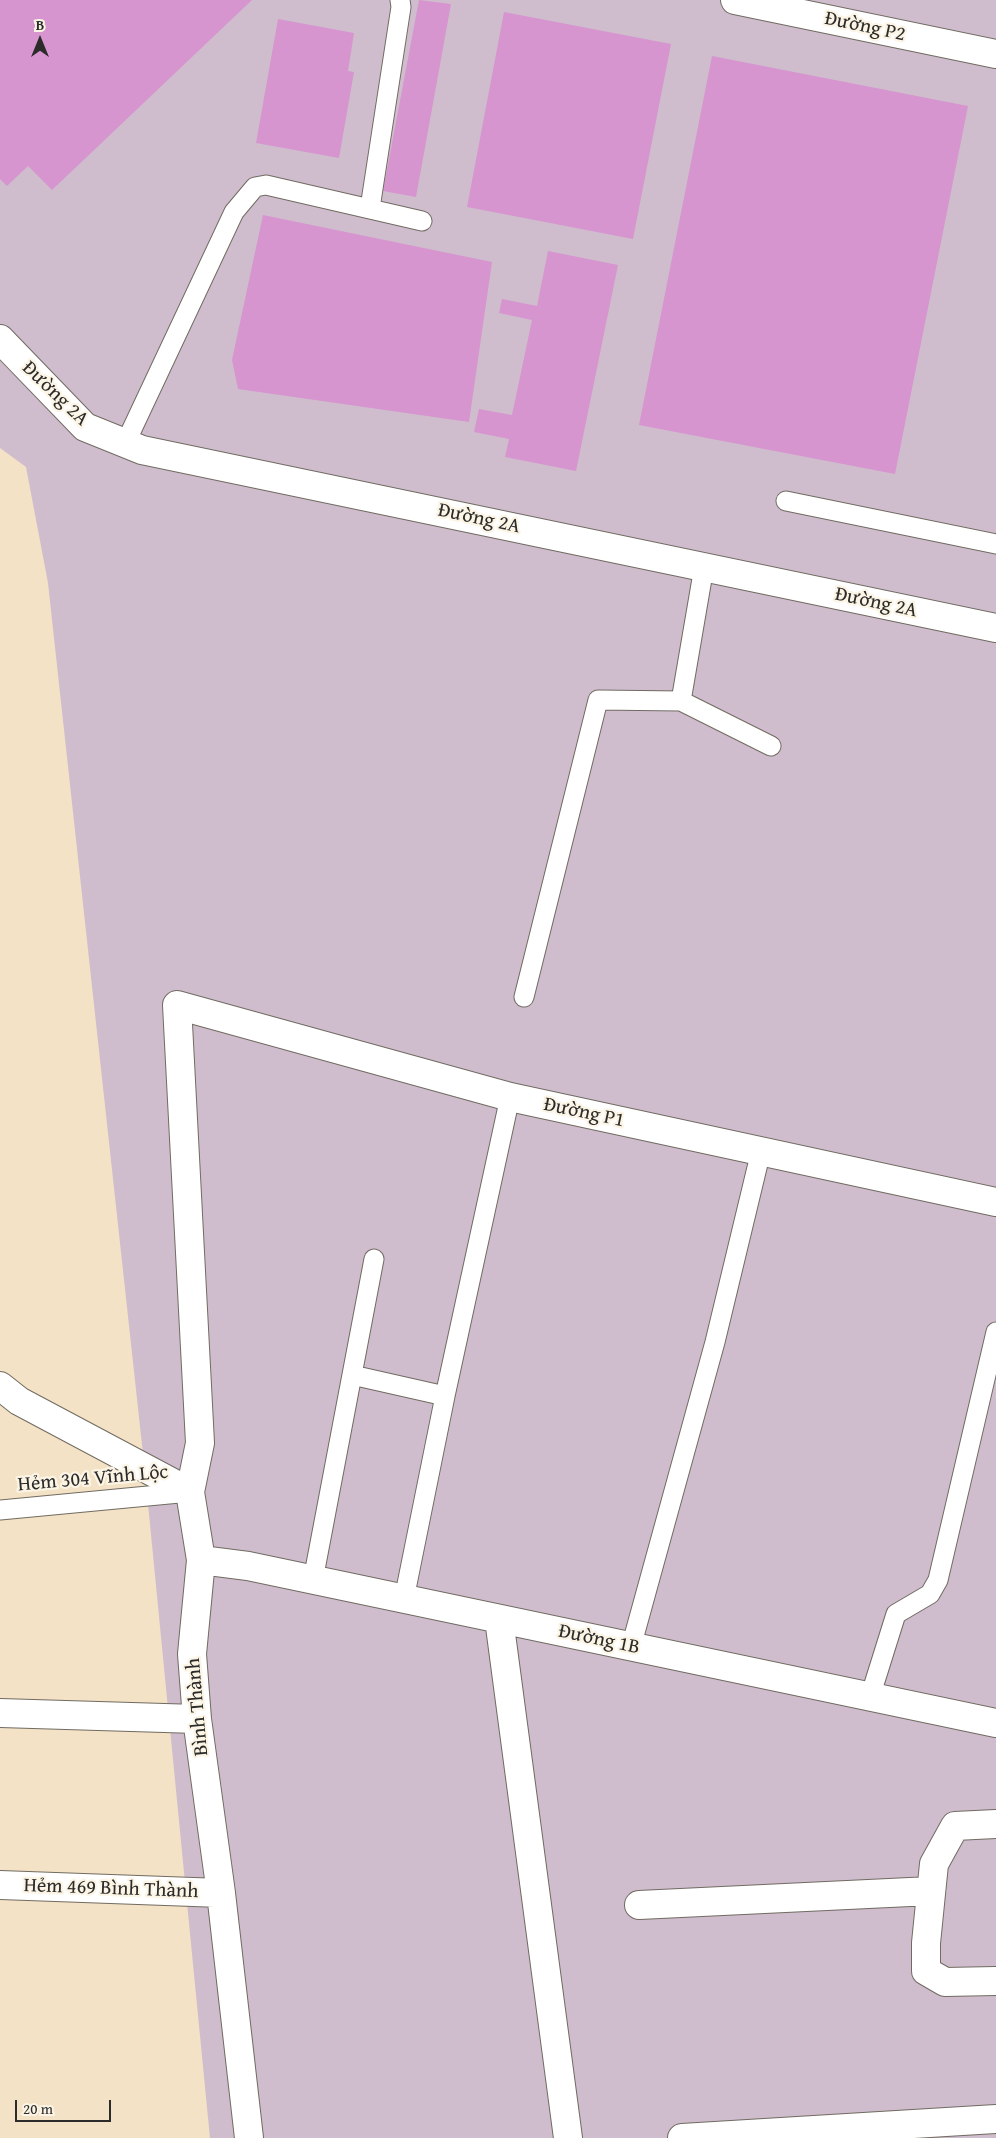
<!DOCTYPE html>
<html>
<head>
<meta charset="utf-8">
<style>
  body { margin:0 }
  #map { position:relative; width:996px; height:2138px; overflow:hidden; background:#f3e2c5; font-family:"Gentium Book Plus",serif }
  canvas { display:block }
  .north { position:absolute; left:15px; top:15px; width:50px; height:50px; -webkit-text-stroke:4px #fcf5e5; paint-order:stroke; rotate:0deg; font-size:14px; font-weight:700; line-height:20px; text-align:center; color:#2b2b2b }
  .north::after { content:''; display:block; margin:auto; width:18px; height:22px; background:#2b2b2b; clip-path:polygon(50% 0,100% 100%,50% 72%,0 100%) }
  .scale { position:absolute; left:15px; top:2100px; width:96px; height:22px; box-sizing:border-box; border:2px solid #2b2b2b; border-top:0; padding-left:6px; font-size:15px; line-height:18px; white-space:nowrap; color:#2b2b2b; -webkit-text-stroke:4px #fcf5e5; paint-order:stroke }
</style>
</head>
<body>
<div id="map">
<canvas width="996" height="2138"></canvas>
<div class="north">B</div>
<div class="scale">20 m</div>
</div>
<script>
const g = document.querySelector('canvas').getContext('2d');
g.lineJoin = 'round';
function fill(path, color) { g.fillStyle = color; g.fill(path, 'evenodd'); }
const poly = rows => new Path2D(rows.map(r => 'M' + r).join(''));
function trace(path, color, width, dash) { g.strokeStyle = color; g.lineWidth = width; g.lineCap = dash ? 'butt' : 'round'; g.setLineDash(dash || []); g.stroke(path); }
function label(font, color, halo, rows, align = 'center') {
  g.font = font + ' "Gentium Book Plus",serif'; g.lineWidth = 4.5; g.setLineDash([]); g.textBaseline = 'middle'; g.strokeStyle = halo; g.fillStyle = color; for (const [text, x, y, turn = 0] of rows) {
    g.save(); g.translate(x, y); g.rotate((+turn || 0) * Math.PI / 180); g.textAlign = isNaN(turn) ? turn : align; if (halo) g.strokeText(text, 0, 0); g.fillText(text, 0, 0); g.restore();
  }
}
const industrial = poly([
  [0,0,996,0,996,2138,210,2138,144,1463,48,583,26,467,0,448]
]);
const building = poly([
  [0,0,252,0,52,190,28,166,7,186,0,179],
  [419,0,451,4,416,197,383,191],
  [504,12,671,44,633,239,467,207],
  [278,19,354,33,348,71,354,72,339,158,256,143],
  [712,56,968,106,895,474,639,425],
  [263,215,492,262,469,422,238,389,232,360],
  [548,251,618,265,576,471,505,457,509,439,474,432,479,409,512,415,532,320,499,313,502,299,537,306]
]);
const lane = poly([
  [370,208,401,7,400,0],
  [125,444,234,212,255,187,266,185,422,221],
  [786,501,996,544],
  [681,701,771,746],
  [524,997,598,700,681,701,704,567],
  [352,1375,445,1396,404,1599],
  [445,1396,510,1097],
  [0,1510,190,1492],
  [313,1580,374,1259],
  [631,1647,715,1342,761,1151],
  [870,1697,896,1614,930,1594,938,1580,996,1332]
]);
const street = poly([
  [735,0,996,54],
  [0,339,85,427,142,450,996,628],
  [0,1386,19,1401,190,1492,201,1560,192,1654,197,1719,221,1893,249,2138],
  [190,1492,200,1443,177,1005,510,1097,996,1202],
  [201,1560,248,1566,996,1723],
  [499,1619,568,2138],
  [0,1713,197,1719],
  [996,1824,955,1826,934,1864,926,1943,926,1971,945,1982,996,1981],
  [0,1885,221,1893],
  [639,1905,931,1891],
  [682,2138,996,2119]
]);
const streetNames = [
  ["Đường P2",865,27,12],
  ["Đường 2A",55,394,44],
  ["Đường 2A",479,519,12],
  ["Đường 2A",876,603,12],
  ["Đường P1",584,1113,12],
  ["Hẻm 304 Vĩnh Lộc",93,1479,-5],
  ["Đường 1B",599,1640,12],
  ["Bình Thành",198,1707,-95],
  ["Hẻm 469 Bình Thành",111,1889,2]
];
fill(industrial, '#cfbdce');
fill(building, '#d695ce');
trace(lane, '#716b61', 21);
trace(street, '#716b61', 30);
trace(lane, '#fff', 19);
trace(street, '#fff', 28);
label('20px', '#2b2b2b', '#fcf5e5', streetNames);
</script>
</body>
</html>
